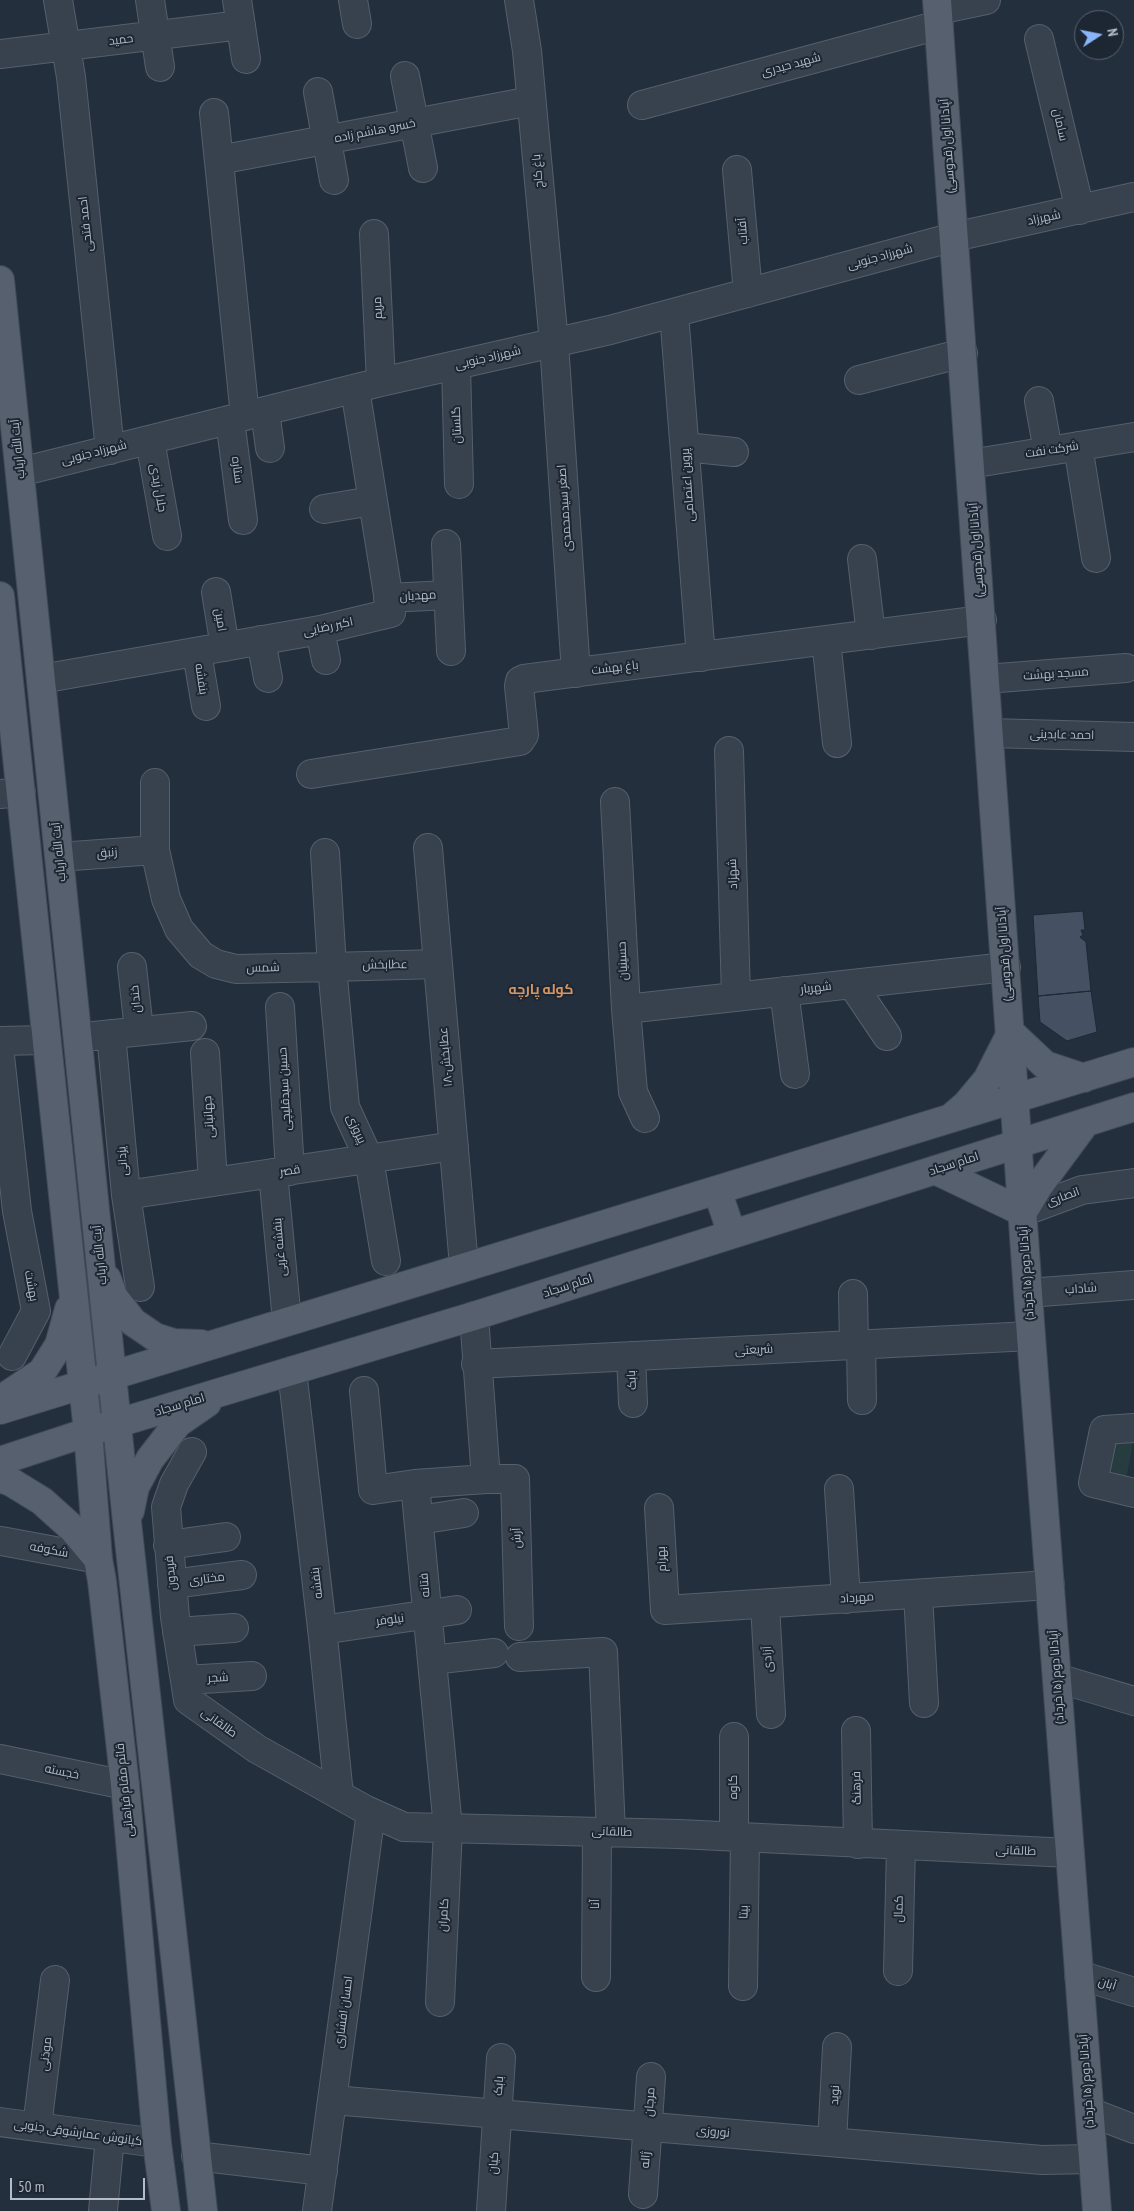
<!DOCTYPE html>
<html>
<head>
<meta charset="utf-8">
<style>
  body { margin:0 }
  #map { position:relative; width:1134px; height:2211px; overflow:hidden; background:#242f3e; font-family:"PT Sans Narrow",sans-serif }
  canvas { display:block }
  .north { position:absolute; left:1074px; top:10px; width:50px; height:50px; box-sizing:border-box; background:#1d2633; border:1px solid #59626f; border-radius:50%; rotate:79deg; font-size:14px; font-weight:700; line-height:20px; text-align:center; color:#b4bcc9 }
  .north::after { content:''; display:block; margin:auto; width:18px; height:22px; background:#8ab4f8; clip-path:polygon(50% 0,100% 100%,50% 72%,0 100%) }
  .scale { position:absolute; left:10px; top:2178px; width:135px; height:22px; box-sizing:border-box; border:2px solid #b4bcc9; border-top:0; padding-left:6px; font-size:15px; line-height:18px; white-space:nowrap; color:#b4bcc9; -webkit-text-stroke:4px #1d2633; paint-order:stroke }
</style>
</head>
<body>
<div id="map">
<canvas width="1134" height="2211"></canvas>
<div class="north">N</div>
<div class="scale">50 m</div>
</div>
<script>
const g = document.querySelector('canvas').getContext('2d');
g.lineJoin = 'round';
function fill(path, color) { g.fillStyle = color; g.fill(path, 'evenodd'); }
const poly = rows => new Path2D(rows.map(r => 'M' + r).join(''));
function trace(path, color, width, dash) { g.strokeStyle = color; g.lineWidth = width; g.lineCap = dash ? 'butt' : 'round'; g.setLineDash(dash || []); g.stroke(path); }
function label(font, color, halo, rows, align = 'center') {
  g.font = font + ' "PT Sans Narrow",Cairo,sans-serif'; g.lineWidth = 4; g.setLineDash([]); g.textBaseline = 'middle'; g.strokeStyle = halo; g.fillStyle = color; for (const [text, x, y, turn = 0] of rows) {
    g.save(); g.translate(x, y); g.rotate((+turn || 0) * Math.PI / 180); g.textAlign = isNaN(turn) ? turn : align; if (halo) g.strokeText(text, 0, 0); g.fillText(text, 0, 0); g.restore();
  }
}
const green = poly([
  [1134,1439,1126,1479,1104,1467,1110,1440]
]);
const building = poly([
  [1083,911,1085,930,1081,930,1083,935,1080,937,1086,942,1091,991,1038,996,1033,915,1083,911],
  [1091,991,1097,1032,1067,1041,1040,1022,1038,996,1091,991]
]);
const minor = poly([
  [58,0,71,77,110,450],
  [150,0,160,67],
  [237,0,246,59],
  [353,0,357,24],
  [519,0,527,51,554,343,576,673],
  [938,10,986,0],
  [1039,39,1080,210],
  [0,54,241,25],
  [405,76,423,168],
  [318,92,334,180],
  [642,105,939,25],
  [214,113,245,416],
  [219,160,531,101],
  [737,170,748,293],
  [374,234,381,382],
  [674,313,701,657],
  [456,365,459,484],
  [859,380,963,353],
  [1039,401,1048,451],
  [265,411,270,448],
  [230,420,243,520],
  [150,440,167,536],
  [1078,446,1096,558],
  [685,447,734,452],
  [970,464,1134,437],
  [20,472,381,382,610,330,954,237,1134,197],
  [324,509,372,501],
  [446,544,451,651],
  [862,559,871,635],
  [216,592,225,647],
  [388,598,448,595],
  [320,630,326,660],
  [261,640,268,678],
  [826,640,837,743],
  [197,653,206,706],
  [41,679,320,630,391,613,355,389],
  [986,679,1126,668],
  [990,733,1134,737],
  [729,751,736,997],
  [311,774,520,741,524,735,519,686,520,681,524,679,982,620],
  [155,783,155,850,166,899,179,929,201,955,216,964,236,969,332,967,325,853],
  [0,794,21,792],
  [615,802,626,1009,633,1092,645,1118],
  [428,848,464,1266],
  [59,857,155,850],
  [132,967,139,1030],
  [852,984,887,1036],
  [784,991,795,1074],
  [280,1007,290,1171],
  [626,1009,1006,967],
  [111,1034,126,1195,140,1287],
  [94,1036,192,1026],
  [0,1041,46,1040],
  [205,1053,213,1182],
  [0,1056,17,1211,36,1311,12,1356],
  [273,1173,287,1321],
  [126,1195,454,1146],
  [1023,1212,1082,1190,1134,1183],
  [386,1261,369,1159,345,1107,332,967,438,964],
  [1028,1293,1134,1285],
  [853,1294,854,1345],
  [474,1316,486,1479,515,1479,519,1626],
  [861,1345,862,1400],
  [631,1356,633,1403],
  [476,1364,1031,1336],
  [292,1371,323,1637,339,1795],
  [364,1391,373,1490,415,1484,448,1828,440,2002],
  [1134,1428,1104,1430,1093,1483,1134,1493],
  [192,1452,174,1484,166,1507,175,1617,188,1700,257,1749,366,1810,404,1827,679,1834,1070,1853],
  [415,1484,486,1479],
  [839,1489,846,1599],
  [659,1508,665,1610,1050,1585],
  [419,1520,464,1513],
  [1,1541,98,1559],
  [168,1545,226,1537],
  [172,1584,242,1575],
  [918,1594,924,1703],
  [765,1604,771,1714],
  [322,1630,457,1610],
  [177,1632,234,1628],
  [520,1657,603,1652,611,1832],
  [432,1660,494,1653],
  [1057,1678,1134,1701],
  [185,1680,252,1676],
  [856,1731,858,1844],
  [734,1737,734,1837],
  [0,1759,125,1785],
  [898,1971,901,1846],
  [1079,1975,1134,1992],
  [596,1977,597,1832],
  [743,1986,745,1838],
  [333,2100,1042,2160,1093,2159],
  [1090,2112,1134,2129],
  [0,2122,157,2143],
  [37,2127,55,1980],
  [832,2142,837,2047],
  [196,2156,323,2171],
  [643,2194,651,2077],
  [103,2211,110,2137],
  [317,2211,371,1812],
  [491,2211,501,2058]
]);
const major = poly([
  [937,0,1031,1336,1097,2211],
  [0,280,127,1522,203,2211],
  [0,596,88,1432,98,1559,102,1581,125,1785,157,2143,166,2211],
  [1011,1033,1045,1065,1084,1078],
  [952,1117,966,1105,987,1080,1011,1033],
  [935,1170,1023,1212,1038,1187,1086,1122],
  [717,1190,732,1234],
  [107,1279,113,1296,133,1322,155,1337,174,1343,201,1344],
  [0,1400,42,1372,59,1345,69,1309],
  [0,1410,1134,1062],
  [0,1461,88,1432,474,1316,1134,1107],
  [0,1478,11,1482,42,1501,72,1528,98,1559],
  [130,1511,135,1487,150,1459,178,1423,207,1403]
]);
const streetNames = [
  ["حمید",121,40,-7],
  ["شهید حیدری",791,65,-15],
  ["سامان",1060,125,77],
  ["خسرو هاشم زاده",375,131,-11],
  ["آپادانا اول (قدوسی)",948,146,-94],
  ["باغ کاج",538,171,-95],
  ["شهرزاد",1044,218,-12],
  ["احمد فتحی",86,224,-96],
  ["آفتاب",743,231,-95],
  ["شهرزاد جنوبی",880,257,-15],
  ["مریم",378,308,-93],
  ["شهرزاد جنوبی",488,358,-13],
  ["گلستان",457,425,-92],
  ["آیت الله ارباب",18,449,-96],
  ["شرکت نفت",1052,450,-9],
  ["شهرزاد جنوبی",94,453,-14],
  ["ستاره",237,470,83],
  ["پروین اعتصامی",688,485,-94],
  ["جلال زیدی",158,488,80],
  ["اصغر سیدمحمدی",565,508,-94],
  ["آپادانا اول (قدوسی)",977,550,-94],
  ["مهدیان",418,596,-3],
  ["امین",220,620,80],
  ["اکبر رضایی",328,627,-12],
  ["باغ بهشت",615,668,-7],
  ["مسجد بهشت",1056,674,-4],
  ["بنفشه",201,679,81],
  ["احمد عابدینی",1062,735,1],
  ["آیت الله ارباب",59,852,-96],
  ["زنبق",107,853,-4],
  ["شهزاد",733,874,-92],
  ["آپادانا اول (قدوسی)",1005,954,-94],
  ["حسینیان",623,961,-93],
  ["عطابخش",385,965,-1],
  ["شمس",263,968,-1],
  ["شهریار",816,988,-6],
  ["خندان",136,999,-96],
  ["۱۸-عطابخش",446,1057,-95],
  ["حسین سیدقلیچی",285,1089,-93],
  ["جهانبانی",209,1117,-94],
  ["پیروزی",356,1129,65],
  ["یزدانی",123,1161,-95],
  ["امام سجاد",954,1164,-18],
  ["قصر",290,1171,-8],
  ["انصاری",1063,1197,-20],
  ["بنفشه غربی",280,1247,-95],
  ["آیت الله ارباب",100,1255,-96],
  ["آپادانا دوم (۱۵ خرداد)",1027,1273,-94],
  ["بهشت",31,1286,79],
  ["امام سجاد",568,1286,-18],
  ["شاداب",1081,1289,-4],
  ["شریعتی",754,1350,-3],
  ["بابک",632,1380,-93],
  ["امام سجاد",180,1405,-17],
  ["آرش",517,1538,-92],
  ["شکوفه",49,1550,11],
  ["بهرام",662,1559,-93],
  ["فریدون",171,1573,-96],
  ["مختاری",207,1579,-7],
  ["بنفشه",317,1583,-97],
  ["فتانه",425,1585,-95],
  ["مهرداد",857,1598,-4],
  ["نیلوفر",390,1620,-8],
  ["آزادی",768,1659,-93],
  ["آپادانا دوم (۱۵ خرداد)",1057,1677,-94],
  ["شجر",218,1678,-3],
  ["طالقانی",219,1723,36],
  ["خجسته",62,1772,12],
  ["کاوه",734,1787,-90],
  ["فرهنگ",857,1788,-91],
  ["قائم مقام فراهانی",125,1790,-96],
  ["طالقانی",612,1832,2],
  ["طالقانی",1016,1851,2],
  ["آنا",596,1904,-90],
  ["کمال",899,1909,-89],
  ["بیتا",744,1912,-89],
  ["کامران",444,1915,-87],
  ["آبان",1107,1984,18],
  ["احسان افشاری",344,2012,-82],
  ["موذنی",46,2054,-83],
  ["آپادانا دوم (۱۵ خرداد)",1087,2081,-94],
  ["بابک",499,2086,-86],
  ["نوید",835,2095,-87],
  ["مرجان",650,2102,-86],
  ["نوروزی",713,2132,5],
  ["کیانوش عمارشوقی جنوبی",78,2133,8],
  ["ژاله",646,2160,-86],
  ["کیان",494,2163,-87]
];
const neighbourhoodNames = [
  ["کوله پارچه",541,990]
];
fill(green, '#263c3f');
fill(building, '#455162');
trace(building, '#1f2835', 1);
trace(minor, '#565f6c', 30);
trace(major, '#414a57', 30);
trace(minor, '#38414e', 28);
trace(major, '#56606e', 28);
label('12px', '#b4bcc9', '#1d2633', streetNames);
label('bold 14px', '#d59563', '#1d2633', neighbourhoodNames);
</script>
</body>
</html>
